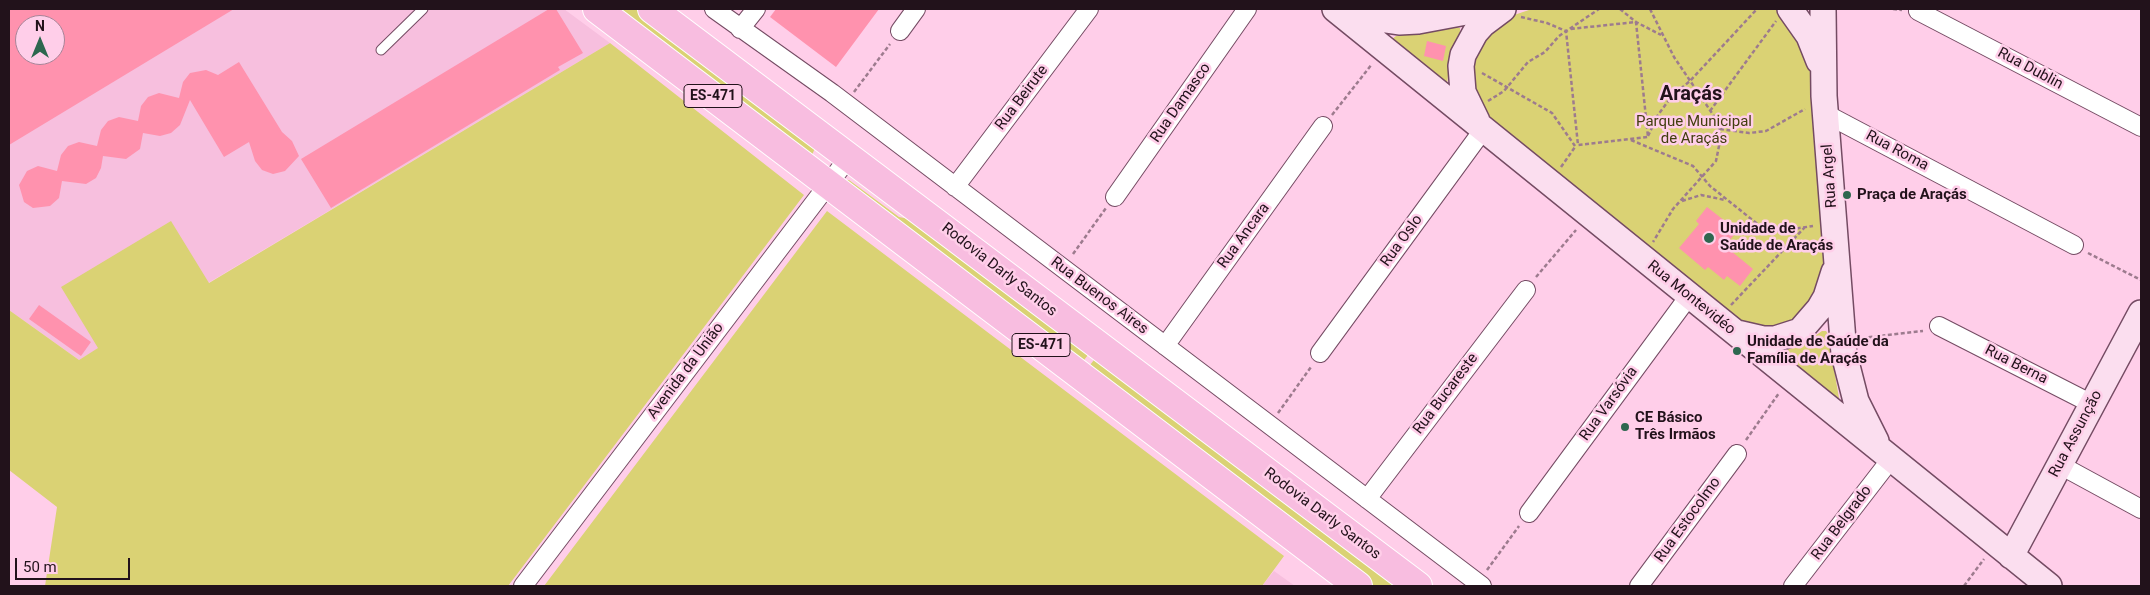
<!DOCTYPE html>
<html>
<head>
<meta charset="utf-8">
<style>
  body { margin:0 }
  #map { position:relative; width:2150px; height:595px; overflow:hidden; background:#ffcee9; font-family:Roboto,sans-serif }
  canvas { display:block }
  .frame { position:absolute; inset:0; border:10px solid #22121b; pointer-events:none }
  .north { position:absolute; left:15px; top:15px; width:50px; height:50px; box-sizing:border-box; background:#ffcee9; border:1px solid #a78397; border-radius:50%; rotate:0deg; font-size:14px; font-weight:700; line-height:20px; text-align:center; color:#22121b }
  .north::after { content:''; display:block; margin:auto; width:18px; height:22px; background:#2e674f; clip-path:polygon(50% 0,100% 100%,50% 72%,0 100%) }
  .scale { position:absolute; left:15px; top:558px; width:115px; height:22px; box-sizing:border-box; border:2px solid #22121b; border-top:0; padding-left:6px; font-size:15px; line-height:18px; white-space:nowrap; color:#22121b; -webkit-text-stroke:4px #ffcee9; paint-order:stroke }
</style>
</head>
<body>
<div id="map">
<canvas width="2150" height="595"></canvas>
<div class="frame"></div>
<div class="north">N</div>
<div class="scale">50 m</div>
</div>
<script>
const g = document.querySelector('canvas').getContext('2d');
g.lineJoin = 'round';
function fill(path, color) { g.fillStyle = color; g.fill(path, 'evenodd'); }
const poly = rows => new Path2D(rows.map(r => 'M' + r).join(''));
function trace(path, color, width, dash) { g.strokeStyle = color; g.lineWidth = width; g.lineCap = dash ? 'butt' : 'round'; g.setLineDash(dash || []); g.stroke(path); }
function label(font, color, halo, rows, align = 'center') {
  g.font = font + ' Roboto,sans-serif'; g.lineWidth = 5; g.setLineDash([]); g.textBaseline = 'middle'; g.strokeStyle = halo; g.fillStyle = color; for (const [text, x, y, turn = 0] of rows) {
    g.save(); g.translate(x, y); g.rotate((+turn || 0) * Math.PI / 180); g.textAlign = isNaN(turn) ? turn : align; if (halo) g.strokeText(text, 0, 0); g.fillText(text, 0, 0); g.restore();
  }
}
const built = poly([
  [9,9,564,9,610,43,79,360,9,310],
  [25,25,55,25,55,55,25,55],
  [1274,571,1295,586,1262,586]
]);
const green = poly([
  [618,9,640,9,815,148,812,155],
  [1532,9,1776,9,1783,16,1792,28,1810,67,1813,82,1825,256,1824,269,1817,293,1794,323,1774,328,1742,324,1488,119,1476,99,1473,59,1483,39,1511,16],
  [1455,27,1460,28,1460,34,1450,57,1447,85,1392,39,1396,36],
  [610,43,804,195,508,586,45,586,57,507,9,470,9,310,79,360,98,348,61,287,171,221,209,283],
  [849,180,899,217,919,221,1091,351,1081,364,843,181],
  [827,211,1284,556,1262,586,544,586],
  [1822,331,1826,331,1828,334,1840,404,1779,352,1803,344],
  [1097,356,1400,586,1373,586,1087,369]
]);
const building = poly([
  [9,9,234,9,9,145],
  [25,25,55,25,55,55,25,55],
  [549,9,556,9,583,53,558,67,560,70,331,208,301,159],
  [776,9,879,9,836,67,770,17],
  [1427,41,1446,46,1443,61,1424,56],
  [239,62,282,132,292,141,299,156,285,171,273,174,262,170,255,161,249,142,224,157,190,100,180,125,171,133,160,136,143,133,140,149,126,159,103,156,101,168,96,178,86,184,62,181,59,198,50,206,33,208,24,202,19,185,27,171,38,166,57,171,61,155,68,146,79,142,97,146,101,130,108,121,119,117,138,121,141,106,148,97,159,93,179,98,183,82,190,73,206,70,218,75],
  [1707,207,1725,221,1722,225,1734,235,1725,246,1753,269,1740,286,1727,276,1724,280,1708,267,1705,270,1679,248,1699,224,1696,221],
  [39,305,91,342,81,356,29,319]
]);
const path = poly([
  [1620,9,1636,22,1661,35],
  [1650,9,1674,57,1718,122,1721,136,1716,161,1673,209,1653,242],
  [1893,9,1902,10],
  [1521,17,1547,23,1566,31,1578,145,1648,137,1636,22,1570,29],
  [1482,73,1552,113,1575,146],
  [854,92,890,44],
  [1488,101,1504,91,1528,62,1545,52,1559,36,1599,9],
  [1710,111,1776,21],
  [1332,115,1372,64],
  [1720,129,1749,133,1766,131,1805,109],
  [1648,136,1658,115,1672,96,1690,81,1757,9],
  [1631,140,1693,166,1710,186,1760,226,1779,231,1813,226],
  [1561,167,1575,147],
  [1682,201,1701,195,1725,200],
  [2088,253,2141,280],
  [1073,254,1106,208],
  [1536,277,1576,230],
  [1731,305,1805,227],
  [1862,338,1923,331],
  [1278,413,1311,367],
  [1746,440,1779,393],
  [1487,570,1519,526],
  [1964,586,1984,559]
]);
const lane = poly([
  [381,50,423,9]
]);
const street = poly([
  [714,9,832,93,1482,586],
  [1918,11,2141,127],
  [740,29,756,9],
  [900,31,916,9],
  [1826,114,2074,245],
  [955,187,1089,9],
  [1115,197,1247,9],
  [1939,326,2092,404],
  [1165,346,1323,126],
  [1320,353,1483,130],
  [2060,465,2141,509],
  [1367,499,1526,290],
  [1529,513,1689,296],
  [523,586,849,157],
  [1639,586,1737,454],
  [1793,586,1891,459]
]);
const secondary = poly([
  [1335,9,2049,586],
  [1343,9,1365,17,1399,22,1418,21,1482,9],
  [1790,9,1809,36,1819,61],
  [1823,9,1824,96,1844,354,1856,401,1876,441],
  [1477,121,1463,92,1461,66,1463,55,1475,33,1483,24,1503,9],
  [1737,333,1763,339,1775,339,1800,331,1819,309,1826,297,1834,272],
  [2011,556,2141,313]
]);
const primary = poly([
  [597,9,1358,586],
  [652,9,1418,586]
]);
const markers = [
  [1847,195,5,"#2e674f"],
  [1709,238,6,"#2e674f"],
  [1737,351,5,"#2e674f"],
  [1625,427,5,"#2e674f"]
];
const shields = [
  [713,96,58],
  [1041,345,58]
];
const shieldNames = [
  ["ES-471",713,96],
  ["ES-471",1041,345]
];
const streetNames = [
  ["Rua Dublin",2030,69,28],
  ["Rua Beirute",1022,98,-53],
  ["Rua Damasco",1181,103,-55],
  ["Rua Roma",1897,151,28],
  ["Rua Argel",1830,176,-94],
  ["Rua Ancara",1244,236,-54],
  ["Rua Oslo",1402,241,-54],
  ["Rodovia Darly Santos",999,270,38],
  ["Rua Buenos Aires",1099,296,37],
  ["Rua Montevidéo",1691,298,39],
  ["Rua Berna",2016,365,27],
  ["Avenida da União",686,371,-53],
  ["Rua Bucareste",1446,394,-53],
  ["Rua Varsóvia",1609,404,-54],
  ["Rua Assunção",2076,434,-62],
  ["Rodovia Darly Santos",1322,514,37],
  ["Rua Estocolmo",1688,520,-54],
  ["Rua Belgrado",1842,523,-53]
];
const parkNames = [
  ["Parque Municipal",1694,122],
  ["de Araçás",1694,139]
];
const poiNames = [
  ["Praça de Araçás",1857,195],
  ["Unidade de",1720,229],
  ["Saúde de Araçás",1720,246],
  ["Unidade de Saúde da",1747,342],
  ["Família de Araçás",1747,359],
  ["CE Básico",1635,418],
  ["Três Irmãos",1635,435]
];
const districtNames = [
  ["Araçás",1691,95]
];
fill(built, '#f7bfde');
fill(green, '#dad274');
fill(building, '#ff92ae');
trace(lane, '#744b63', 11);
trace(street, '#744b63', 20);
trace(secondary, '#744b63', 28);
trace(primary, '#fff', 30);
trace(path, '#9d7b8e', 2.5, [4, 2.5]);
trace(lane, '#fff', 9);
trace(street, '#fff', 18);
trace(secondary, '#fbdeef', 25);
trace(primary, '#f8bde0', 28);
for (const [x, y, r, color] of markers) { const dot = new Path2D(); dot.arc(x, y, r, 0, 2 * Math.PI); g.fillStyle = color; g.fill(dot); trace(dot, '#ffcee9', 2); }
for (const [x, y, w] of shields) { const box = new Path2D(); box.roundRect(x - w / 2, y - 11.5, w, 23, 4); g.fillStyle = '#ffcee9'; g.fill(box); trace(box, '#22121b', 1); }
label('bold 14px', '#22121b', null, shieldNames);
label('15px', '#22121b', '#ffcee9', streetNames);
label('15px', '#423e0f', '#ffcee9', parkNames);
label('bold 15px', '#22121b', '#ffcee9', poiNames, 'left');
label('bold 20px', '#22121b', '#ffcee9', districtNames);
</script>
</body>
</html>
